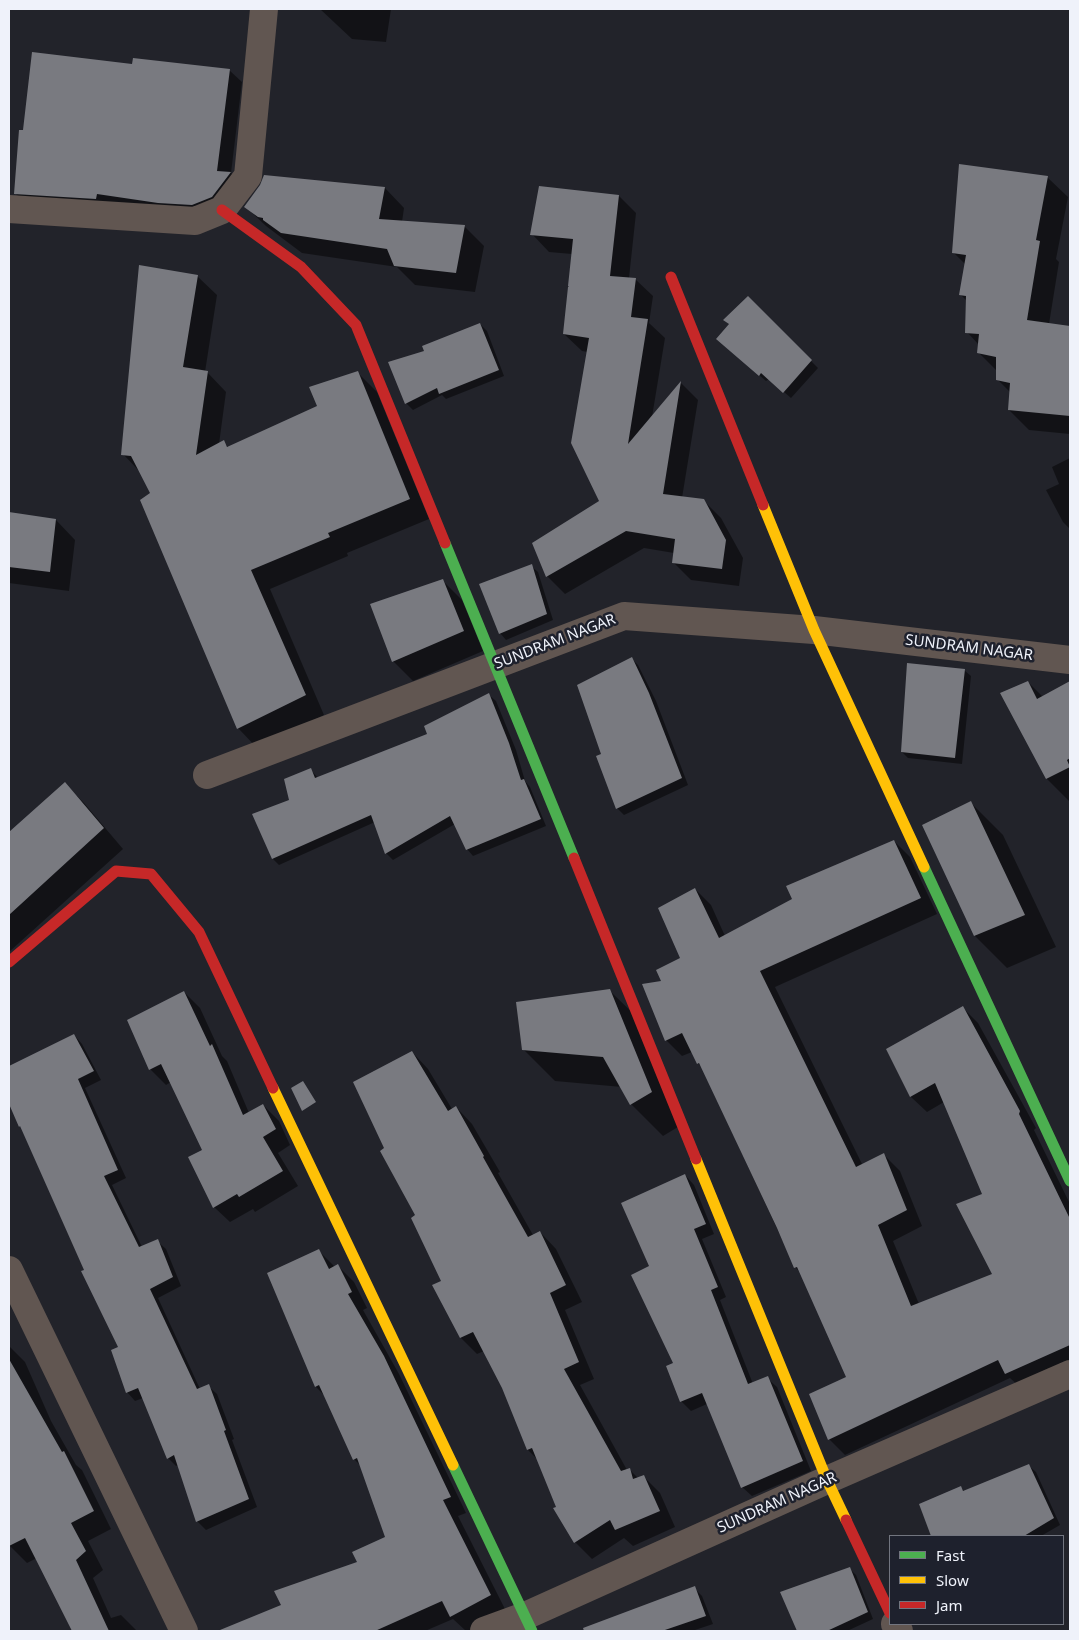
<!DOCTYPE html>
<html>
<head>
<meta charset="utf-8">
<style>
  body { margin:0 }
  #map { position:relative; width:1079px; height:1640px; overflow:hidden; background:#22232a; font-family:"Noto Sans",sans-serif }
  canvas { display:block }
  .frame { position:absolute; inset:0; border:10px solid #eff2fa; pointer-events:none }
  .legend { position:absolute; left:889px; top:1535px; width:175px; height:90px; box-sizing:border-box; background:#1e212d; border:1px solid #72757f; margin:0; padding:6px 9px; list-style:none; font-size:15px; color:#eff2fa }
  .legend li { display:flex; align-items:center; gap:10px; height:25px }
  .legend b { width:25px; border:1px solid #72757f }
</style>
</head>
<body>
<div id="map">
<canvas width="1079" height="1640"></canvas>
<div class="frame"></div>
<ul class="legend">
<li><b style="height:6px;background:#4caf50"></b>Fast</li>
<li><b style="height:6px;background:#ffc107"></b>Slow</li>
<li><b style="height:6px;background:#c62828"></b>Jam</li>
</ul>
</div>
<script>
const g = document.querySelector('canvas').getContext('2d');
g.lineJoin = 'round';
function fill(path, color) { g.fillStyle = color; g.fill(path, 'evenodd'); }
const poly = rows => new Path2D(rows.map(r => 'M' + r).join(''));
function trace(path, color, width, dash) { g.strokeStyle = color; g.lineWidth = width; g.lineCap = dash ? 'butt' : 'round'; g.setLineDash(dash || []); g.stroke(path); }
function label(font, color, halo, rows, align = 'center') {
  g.font = font + ' "Noto Sans",sans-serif'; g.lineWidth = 5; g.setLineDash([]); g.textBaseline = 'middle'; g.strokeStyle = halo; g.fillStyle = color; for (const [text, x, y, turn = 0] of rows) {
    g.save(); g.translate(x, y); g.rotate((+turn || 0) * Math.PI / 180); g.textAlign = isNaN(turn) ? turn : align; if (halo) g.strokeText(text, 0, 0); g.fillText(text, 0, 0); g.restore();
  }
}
const shadow = poly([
  [320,9,391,9,386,42,352,39],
  [133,65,229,70,242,82,231,173,243,185,225,209,28,206,15,193,24,132],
  [1047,177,1068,197,1056,259,1059,262,1049,324,1070,327,1070,434,1029,430,1009,410,1011,393,998,380,998,372,979,353,979,345,967,332,967,301,961,295,966,265,953,252],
  [385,188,404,208,402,222,465,227,484,246,475,292,415,285,397,267,302,253,266,226,246,207],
  [619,196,636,213,629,278,635,279,653,296,649,323,665,338,652,417,681,383,698,400,682,498,703,500,721,518,743,558,739,586,691,580,673,562,674,553,644,548,565,594,547,576,534,544,600,501,588,352,582,351,564,334,570,287,572,254,549,252,532,234],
  [197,276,217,295,205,372,207,372,226,392,219,444,223,442,229,448,318,407,358,373,377,392,429,519,347,553,348,556,270,589,324,715,257,748,238,728,152,493,141,473,123,454],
  [748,298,818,368,791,398,769,379,766,381,724,345],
  [480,324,487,331,504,376,446,399,442,395,413,410,406,403,426,352],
  [1070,458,1070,529,1063,522,1046,490,1059,484,1052,467],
  [9,514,56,520,75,540,69,591,9,583],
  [531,566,538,572,553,620,506,640,500,633],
  [442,580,462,600,483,651,413,681,393,661],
  [631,658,638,665,656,701,688,785,624,815,617,808,602,755],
  [964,670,971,676,962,764,908,758,902,752],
  [1028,682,1043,697,1070,683,1070,802,1047,779],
  [489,695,496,701,516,750,525,781,530,787,546,826,473,856,467,849,455,824,393,860,386,853,375,822,279,865,273,859,291,800,310,769,318,778,428,735],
  [65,784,84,803,123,849,9,952,9,834],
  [971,803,1003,835,1056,947,1007,968,975,936,924,826],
  [894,841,910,857,937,914,775,987,863,1166,884,1155,900,1171,922,1226,893,1241,919,1304,994,1274,984,1195,944,1102,927,1112,911,1097,962,1007,978,1023,1036,1128,1034,1130,1070,1204,1070,1368,1022,1389,1010,1378,845,1455,829,1439,848,1378,800,1272,795,1267,702,1068,698,1063,692,1052,682,1056,666,1040,663,982,681,959,695,889,711,905,725,936,794,900],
  [609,990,642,1022,683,1124,663,1136,631,1104,622,1087,555,1081,523,1049],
  [184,992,200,1008,222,1056,227,1061,249,1113,263,1105,279,1121,290,1145,278,1153,298,1186,255,1212,253,1209,230,1222,214,1207,204,1150,171,1082,166,1085,150,1069,129,1021],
  [74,1035,82,1044,101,1080,85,1088,126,1178,112,1185,142,1247,157,1241,166,1249,181,1286,158,1298,200,1389,208,1386,217,1394,234,1439,232,1440,257,1507,206,1530,197,1521,179,1465,176,1466,168,1458,143,1398,135,1401,127,1392,119,1348,9,1100,9,1067],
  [412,1052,428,1069,452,1109,456,1107,472,1124,500,1172,498,1173,533,1235,540,1232,556,1249,582,1302,565,1310,594,1379,580,1385,627,1470,629,1469,639,1479,644,1477,660,1493,675,1527,633,1546,624,1538,592,1559,575,1542,555,1509,558,1508,537,1459,528,1450,503,1388,484,1351,477,1354,461,1338,434,1286,443,1281,417,1216,386,1149],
  [685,1175,694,1185,714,1234,702,1239,726,1297,720,1300,753,1384,767,1378,777,1387,811,1471,752,1496,742,1487,707,1404,691,1411,681,1401,674,1363,651,1267],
  [319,1251,334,1266,338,1266,354,1282,367,1308,363,1310,399,1374,466,1513,458,1516,506,1611,468,1631,466,1631,453,1619,425,1631,234,1631,232,1626,282,1606,358,1563,386,1537,361,1466,354,1459,325,1396,316,1387,269,1274],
  [9,1346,25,1362,51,1421,76,1465,82,1470,111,1529,88,1541,103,1570,93,1578,111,1618,121,1615,137,1631,70,1631,73,1630,37,1558,27,1563,9,1545],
  [1029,1466,1036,1472,1060,1525,1041,1536,933,1536,921,1504,961,1488,964,1491],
  [849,1568,856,1575,873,1619,847,1631,798,1631,781,1593],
  [694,1588,702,1596,713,1624,692,1631,632,1631,626,1613]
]);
const building = poly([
  [32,52,132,64,133,58,230,69,217,171,231,172,212,197,192,205,158,203,97,194,96,199,14,194,19,130,23,130],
  [959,164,1048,176,1036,240,1040,241,1027,320,1070,326,1070,416,1008,410,1010,383,996,380,996,357,977,353,979,334,965,333,966,296,959,295,966,255,952,253],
  [264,175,385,187,379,219,465,225,456,273,394,266,387,249,281,233,263,220,263,218,258,217,244,207,260,185],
  [539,186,619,195,610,276,636,278,631,317,648,319,628,444,681,381,663,494,704,499,726,540,722,569,672,563,675,539,626,531,546,577,532,543,599,501,571,443,589,338,563,334,568,287,569,286,568,286,573,239,530,235],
  [139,265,198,275,183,367,208,371,196,455,224,440,227,447,317,406,309,387,358,371,410,499,328,533,330,537,251,570,306,695,237,729,140,500,150,493,131,456,121,455],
  [748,296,812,360,783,393,761,373,759,376,716,339,729,324,723,320],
  [480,323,499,370,439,394,437,388,405,404,388,362,424,351,422,346],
  [9,512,56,519,50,572,9,567],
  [532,564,547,614,499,634,479,584],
  [443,579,464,631,392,662,370,604],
  [632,657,649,693,682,778,616,809,596,756,601,754,577,685],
  [907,663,965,669,955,758,901,752],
  [1028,681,1037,699,1070,681,1070,758,1067,760,1070,767,1046,779,1000,693],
  [489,693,509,743,521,780,524,779,541,819,466,850,450,816,385,854,371,815,272,859,252,814,289,800,284,779,311,768,315,778,427,734,424,726],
  [65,782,104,828,9,915,9,832],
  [971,801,1025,915,974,936,922,825],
  [894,840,921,898,760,971,856,1167,884,1153,907,1210,878,1225,911,1306,992,1274,956,1204,982,1194,935,1083,910,1097,886,1049,963,1006,1020,1111,1019,1114,1070,1219,1070,1345,1005,1374,998,1360,828,1440,809,1394,846,1377,797,1267,794,1268,777,1228,699,1063,697,1064,682,1033,665,1041,642,984,661,981,656,970,680,958,658,908,695,888,719,938,792,899,786,886],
  [610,989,652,1092,630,1105,603,1057,522,1050,516,1002],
  [184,991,210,1046,212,1044,243,1115,263,1104,276,1129,263,1137,283,1171,239,1197,237,1194,213,1208,188,1157,202,1150,161,1064,149,1070,127,1020],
  [74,1034,94,1071,78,1079,118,1170,104,1176,139,1247,158,1239,173,1277,150,1289,197,1389,209,1384,226,1430,224,1431,249,1499,196,1522,174,1455,167,1459,138,1388,126,1393,111,1350,118,1347,81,1271,84,1270,20,1126,19,1127,9,1104,9,1066],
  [412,1051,448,1111,456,1106,484,1156,483,1157,528,1237,540,1231,566,1285,550,1293,579,1362,564,1369,621,1471,630,1468,633,1479,644,1475,660,1511,615,1530,610,1520,574,1543,553,1508,556,1507,532,1448,527,1450,502,1388,473,1332,460,1338,432,1285,441,1281,411,1218,415,1215,380,1151,384,1148,353,1082],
  [303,1081,316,1102,302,1111,291,1088],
  [685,1174,706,1224,694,1229,718,1287,711,1290,748,1384,768,1376,803,1461,741,1488,702,1393,680,1402,666,1366,673,1363,631,1275,649,1266,621,1203],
  [319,1249,329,1269,338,1264,352,1292,348,1294,384,1356,451,1497,443,1500,491,1595,450,1617,442,1601,375,1631,220,1631,220,1630,281,1605,274,1591,357,1562,352,1552,385,1537,357,1458,353,1460,319,1385,315,1387,267,1273],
  [9,1359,62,1452,64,1451,94,1511,71,1523,86,1551,76,1560,109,1631,72,1631,25,1538,9,1546],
  [1029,1464,1054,1518,1024,1536,931,1536,919,1504,961,1486,963,1491],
  [850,1567,868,1612,827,1631,797,1631,780,1592],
  [695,1586,706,1616,662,1631,584,1631,583,1628]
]);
const street = poly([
  [9,209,195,221,222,210,248,176,264,9],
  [207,775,624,616,814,630,1070,660],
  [9,1270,184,1631],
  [895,1624,899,1631],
  [484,1631,525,1616,827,1480,1070,1374]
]);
const fast = poly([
  [445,543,574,858],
  [924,867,1070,1181],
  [453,1465,532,1631]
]);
const slow = poly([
  [763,505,814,630,924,867],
  [273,1088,453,1465],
  [696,1159,827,1480,846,1520]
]);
const jam = poly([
  [222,210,301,267,356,325,445,543],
  [671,277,763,505],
  [574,858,696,1159],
  [9,962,116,871,151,874,199,932,273,1088],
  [846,1520,890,1613]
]);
const streetNames = [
  ["SUNDRAM NAGAR",555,642,-21],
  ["SUNDRAM NAGAR",969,648,7],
  ["SUNDRAM NAGAR",777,1503,-24]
];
fill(shadow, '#0007');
fill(building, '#797a80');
trace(street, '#615651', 28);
trace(fast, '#4caf50', 11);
trace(slow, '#ffc107', 11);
trace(jam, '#c62828', 11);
label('15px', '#eff2fa', '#1e212d', streetNames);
</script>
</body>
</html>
